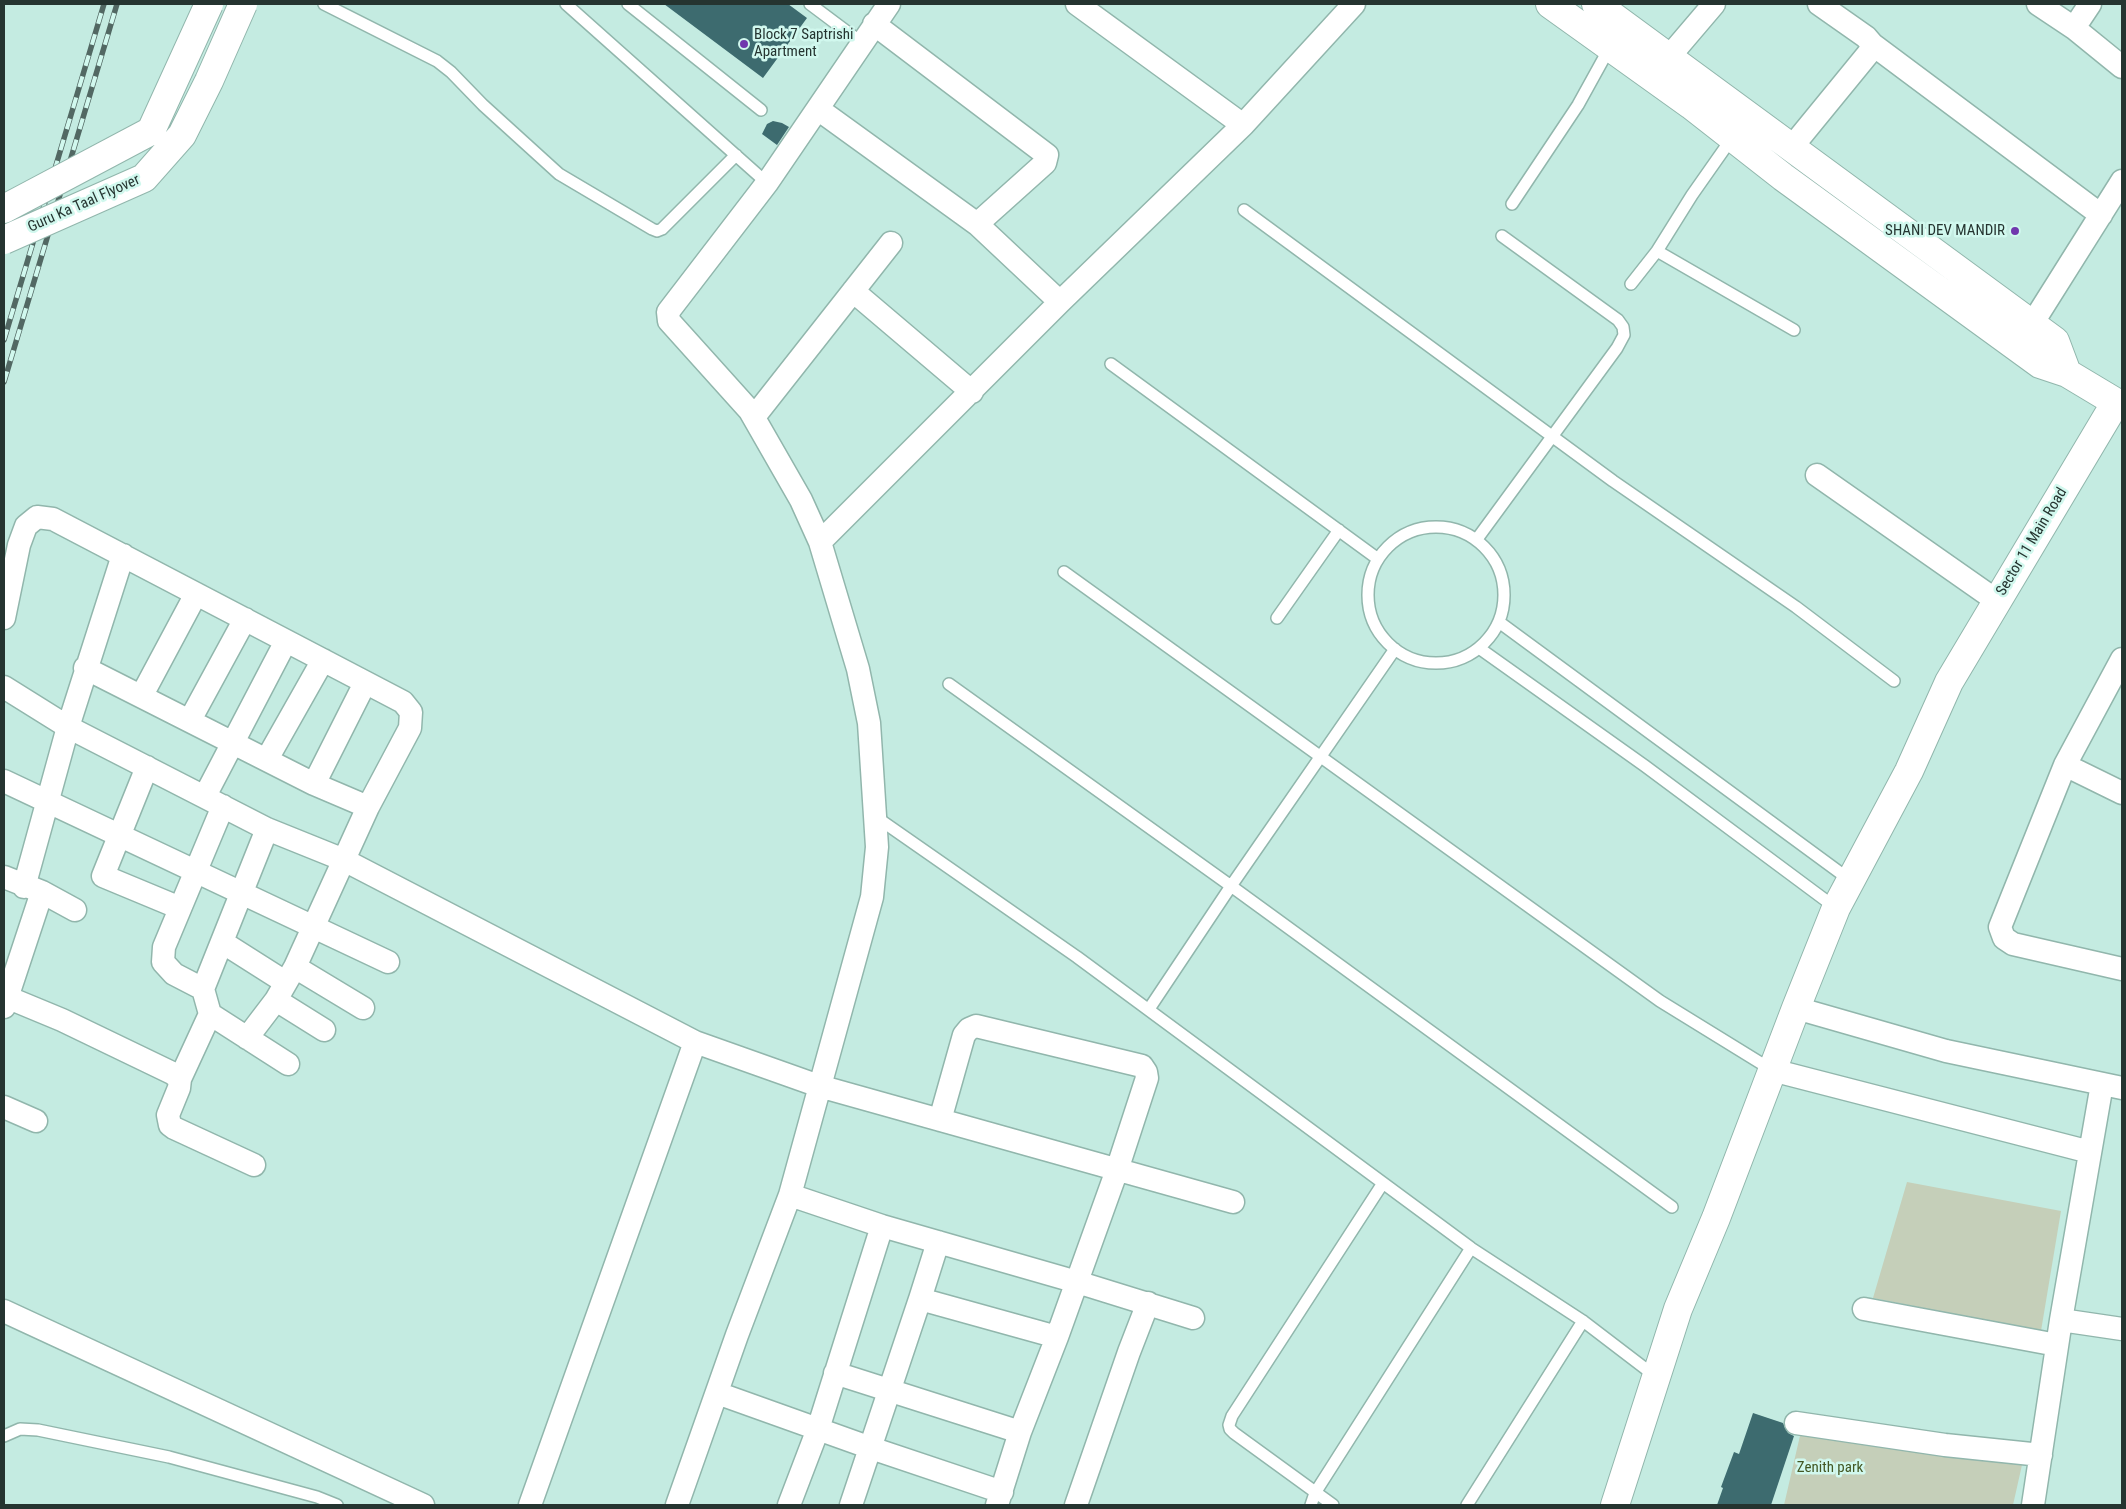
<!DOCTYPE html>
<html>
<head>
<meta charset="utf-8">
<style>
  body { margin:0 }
  #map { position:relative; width:2126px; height:1509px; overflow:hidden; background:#c4ebe1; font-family:"Roboto Condensed",sans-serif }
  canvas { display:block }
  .frame { position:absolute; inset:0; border:5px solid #253430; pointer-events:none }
</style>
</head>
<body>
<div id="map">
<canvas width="2126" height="1509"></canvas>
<div class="frame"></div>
</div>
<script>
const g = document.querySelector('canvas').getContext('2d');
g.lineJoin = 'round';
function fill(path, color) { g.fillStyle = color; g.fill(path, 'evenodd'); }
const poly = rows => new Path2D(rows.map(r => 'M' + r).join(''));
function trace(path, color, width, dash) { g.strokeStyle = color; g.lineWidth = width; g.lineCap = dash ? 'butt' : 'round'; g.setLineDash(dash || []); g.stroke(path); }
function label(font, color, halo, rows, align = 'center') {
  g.font = font + ' "Roboto Condensed",sans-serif'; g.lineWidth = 5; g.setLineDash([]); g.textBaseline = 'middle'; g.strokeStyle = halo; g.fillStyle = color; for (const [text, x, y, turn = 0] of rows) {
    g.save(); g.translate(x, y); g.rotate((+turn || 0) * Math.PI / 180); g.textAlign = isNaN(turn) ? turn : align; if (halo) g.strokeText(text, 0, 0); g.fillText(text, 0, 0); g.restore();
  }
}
const green = poly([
  [1907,1182,2061,1211,2041,1331,1873,1298],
  [1802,1427,2024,1456,2013,1505,1784,1505]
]);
const building = poly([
  [664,4,788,4,807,18,763,78],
  [773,121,782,123,789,127,777,145,762,134,767,124],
  [1753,1413,1783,1423,1788,1433,1794,1436,1771,1505,1717,1505,1723,1488,1721,1487,1734,1452,1739,1454]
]);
const service = poly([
  [324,4,437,61,451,72,483,105,559,174,652,229,657,231,662,229,736,155],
  [566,4,767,183],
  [628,4,761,110],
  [810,4,862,43],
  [1512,204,1578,105,1610,47],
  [1244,210,1613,481,1796,607,1894,681],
  [1657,251,1794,330],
  [1631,284,1657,251,1692,195,1732,138],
  [1111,364,1378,559],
  '1368 595a68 68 0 1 1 136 0a68 68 0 1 1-136 0Z',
  [1477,539,1617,348,1624,335,1623,327,1618,320,1502,236],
  [1064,572,1660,1001,1772,1070],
  [1277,618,1339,530],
  [1499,622,1850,880],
  [1479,648,1645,766,1836,908],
  [949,684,1231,886,1672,1207],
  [876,817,1077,957,1471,1248,1583,1321,1655,1376],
  [1149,1009,1231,886,1395,649],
  [4,1436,20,1429,38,1430,169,1457,317,1497,337,1505],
  [1311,1505,1315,1493,1471,1248],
  [1333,1505,1234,1433,1230,1429,1229,1425,1232,1416,1383,1183],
  [1467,1505,1583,1321]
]);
const minor = poly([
  [1077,4,1243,125],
  [2038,4,2074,28,2122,67],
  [874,24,1047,155,1045,163,977,224,1060,302],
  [2074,28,2090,4],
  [1872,44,2101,215],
  [1660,72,1668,58,1714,4],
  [818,109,977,224],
  [1791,148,1872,49,1872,44,1866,37,1819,4],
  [853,291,972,392],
  [2032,324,2122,181],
  [754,417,891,243],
  [1817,475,1997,601],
  [820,542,1060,302,1243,125,1354,4],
  [4,618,19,545,26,526,37,517,53,519,403,702,411,712,410,728,368,807,295,967,276,1000,247,1038],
  [2122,659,2065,765,2000,927,2004,938,2013,944,2122,969],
  [85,668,314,784,368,807],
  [4,687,68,727,267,829,344,860,695,1042,819,1086,1233,1202],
  [142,695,196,594],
  [190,720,245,619],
  [267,759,323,660],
  [2065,765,2122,793],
  [147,767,103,876,180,908],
  [4,781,388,962],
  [314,784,365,683],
  [205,796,286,641],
  [267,829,203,989,210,1014,288,1064],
  [4,877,42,892,75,910],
  [24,887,68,727,123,555],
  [222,942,285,982],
  [295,967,363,1008],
  [203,989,174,974,163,962,164,947,223,806],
  [4,996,62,1020,172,1073,180,1079,179,1088,168,1115,170,1125,174,1128,254,1165],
  [276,1000,324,1030],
  [4,1007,42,892],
  [1796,1008,1946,1051,2122,1088],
  [1772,1070,2090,1152],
  [180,1079,210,1014],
  [4,1107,36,1121],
  [940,1120,964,1035,969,1029,976,1026,1142,1066,1146,1072,1147,1078,1117,1170,1057,1337,1020,1432,997,1505],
  [790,1195,882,1226,1077,1282,1193,1318],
  [920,1299,938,1242],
  [1864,1309,2057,1345],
  [4,1311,423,1505],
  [2061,1320,2122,1329],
  [835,1373,1020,1432],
  [717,1393,871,1448,1002,1492],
  [1796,1423,1945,1445,2041,1455],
  [530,1505,695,1042],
  [677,1505,737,1335,790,1195,872,897,877,847,869,723,858,669,820,542,801,500,750,411,669,321,668,312,767,183,889,4],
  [789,1505,818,1429,882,1226],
  [851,1505,920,1299,1057,1337],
  [1076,1505,1129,1352,1148,1303],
  [2033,1505,2061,1320,2102,1084]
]);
const tertiary = poly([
  [1550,4,1691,105,1783,177,2040,364,2067,373,2122,406],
  [1596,4,2055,341,2067,373],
  [1615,1505,1678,1309,1716,1218,1796,1008,1836,908,1909,771,1949,682,2116,402]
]);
const rail = poly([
  [4,340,104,4],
  [4,382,117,4]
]);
const secondaryBridge = poly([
  [4,209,151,131,209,4],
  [4,240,144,178,182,135,209,81,243,4]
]);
const markers = [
  [744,44,5,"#7037ad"],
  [2015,231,5,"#7037ad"]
];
const poiNames = [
  ["Block 7 Saptrishi",754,35],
  ["Apartment",754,52],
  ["SHANI DEV MANDIR",2005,231,"right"]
];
const streetNames = [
  ["Guru Ka Taal Flyover",84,204,-24],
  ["Sector 11 Main Road",2032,542,-59]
];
const parkNames = [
  ["Zenith park",1830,1468]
];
fill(green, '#c5cfb9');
fill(building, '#3d6b6f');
trace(service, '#91b6ac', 14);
trace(minor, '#91b6ac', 25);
trace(tertiary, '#91b6ac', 30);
trace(service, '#fff', 11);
trace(minor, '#fff', 22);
trace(tertiary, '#fff', 28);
trace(rail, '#526863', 5.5);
trace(rail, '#d1f8ee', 4, [11]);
trace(secondaryBridge, '#91b6ac', 30, []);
trace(secondaryBridge, '#fff', 28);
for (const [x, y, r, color] of markers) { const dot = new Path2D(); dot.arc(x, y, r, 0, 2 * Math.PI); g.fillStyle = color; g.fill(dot); trace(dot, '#d1f8ee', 2); }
label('15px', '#253430', '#d1f8ee', poiNames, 'left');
label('15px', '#253430', '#d1f8ee', streetNames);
label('15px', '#435723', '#d1f8ee', parkNames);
</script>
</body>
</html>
